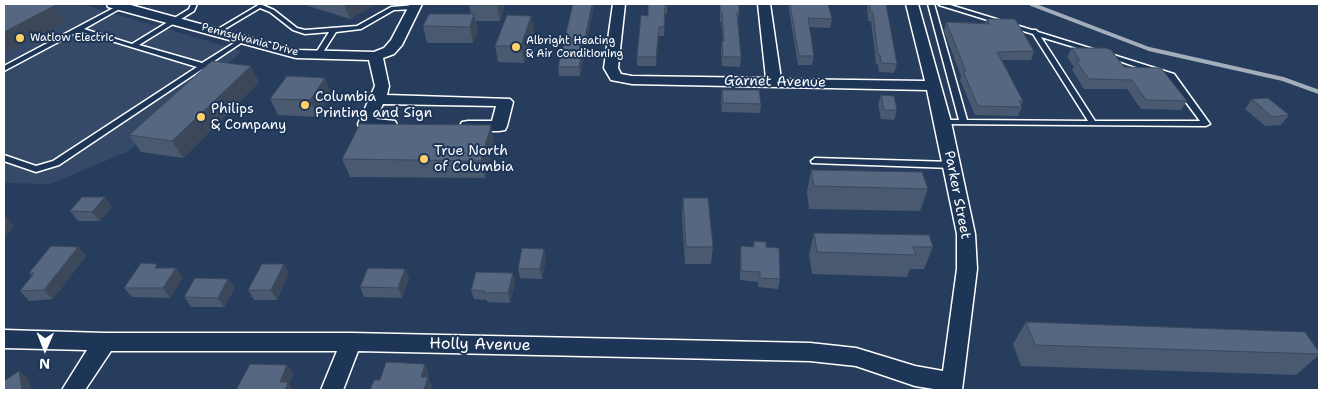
<!DOCTYPE html>
<html>
<head>
<meta charset="utf-8">
<style>
  body { margin:0 }
  #map { position:relative; width:1323px; height:394px; overflow:hidden; background:#263d5e; font-family:"Shantell Sans",sans-serif }
  canvas { display:block }
  .frame { position:absolute; inset:0; border:5px solid #fff; pointer-events:none }
  .north { position:absolute; left:20px; top:324px; width:50px; height:50px; -webkit-text-stroke:4px #1d3557; paint-order:stroke; rotate:181deg; font-size:14px; font-weight:700; line-height:20px; text-align:center; color:#fff }
  .north::after { content:''; display:block; margin:auto; width:18px; height:22px; background:#fff; clip-path:polygon(50% 0,100% 100%,50% 72%,0 100%) }
</style>
</head>
<body>
<div id="map">
<canvas width="1323" height="394"></canvas>
<div class="frame"></div>
<div class="north">N</div>
</div>
<script>
const g = document.querySelector('canvas').getContext('2d');
g.lineJoin = 'round';
function fill(path, color) { g.fillStyle = color; g.fill(path, 'evenodd'); }
const poly = rows => new Path2D(rows.map(r => 'M' + r).join(''));
function trace(path, color, width, dash) { g.strokeStyle = color; g.lineWidth = width; g.lineCap = dash ? 'butt' : 'round'; g.setLineDash(dash || []); g.stroke(path); }
function label(font, color, halo, rows, align = 'center') {
  g.font = font + ' "Shantell Sans",sans-serif'; g.lineWidth = 4; g.setLineDash([]); g.textBaseline = 'middle'; g.strokeStyle = halo; g.fillStyle = color; for (const [text, x, y, turn = 0] of rows) {
    g.save(); g.translate(x, y); g.rotate((+turn || 0) * Math.PI / 180); g.textAlign = isNaN(turn) ? turn : align; if (halo) g.strokeText(text, 0, 0); g.fillText(text, 0, 0); g.restore();
  }
}
const built = poly([
  [4,4,81,4,242,51,127,152,50,184,4,183]
]);
const stream = poly([
  [1031,4,1149,49,1283,79,1319,92]
]);
const service = poly([
  [121,4,124,6,123,7,84,29,132,44,189,9,191,4,197,4,194,11,139,45,202,63,242,38,246,38,247,39,59,165,36,172,4,161,4,155,36,166,53,161,197,67,79,31,4,71,4,66,121,4],
  [260,4,274,10,297,28,305,30,357,26,391,7,415,5,418,7,415,9,394,10,361,29,336,32,320,57,318,58,314,56,329,32,305,34,293,30,270,12,260,8,218,33,216,34,213,32,260,4],
  [928,4,934,4,967,120,1088,121,1033,34,939,5,938,4,947,4,1032,30,1036,30,1038,32,1096,50,1096,52,1094,53,1041,37,1095,121,1200,121,1168,78,1105,56,1103,55,1107,53,1174,74,1210,124,1206,126,940,124,939,122,940,120,959,120,928,4],
  [815,158,952,162,956,165,952,168,812,163,811,161,815,158]
]);
const minor = poly([
  [107,4,127,4,296,50,374,52,384,48,391,40,410,4,422,4,402,45,394,54,383,58,389,86,387,95,510,99,513,102,507,126,505,130,499,131,468,131,462,130,460,126,462,122,468,121,492,121,496,106,383,104,376,119,395,121,397,125,395,129,389,130,360,128,358,124,375,86,369,60,296,58,108,7,107,4],
  [613,4,625,4,618,68,621,74,632,76,766,78,758,4,770,4,781,79,925,81,906,4,918,4,951,122,975,234,977,269,962,390,940,390,915,386,856,366,810,361,358,351,343,390,321,390,337,351,111,351,85,390,62,390,87,350,4,348,4,330,105,333,351,333,810,343,856,348,915,366,943,371,957,269,957,234,927,90,632,84,611,80,604,68,613,4]
]);
const wall = poly([
  [302,4,376,4,350,19],
  [504,4,504,8,500,21,476,21,478,31,473,43,427,43,423,26,471,14,469,5],
  [594,4,580,76,559,76,558,67],
  [667,4,667,14,665,14,664,36,659,36,656,66,637,66,637,57,648,16],
  [720,4,739,4,739,13,738,22,741,57,740,67,722,66,721,51,722,41,723,41,721,22,720,22],
  [788,4,828,4,832,19,830,28,809,27,814,56,812,65,798,65],
  [867,4,886,4,897,64,894,73,879,72,878,65,876,64,871,21,868,21],
  [531,16,534,32,524,63,498,62,495,46],
  [987,19,1034,51,1031,60,1002,60,1023,101,1021,105,1022,107,1018,116,975,115,960,80,961,76,944,31,946,22,985,23],
  [1072,48,1124,67,1187,101,1181,110,1141,109,1127,89,1084,89,1072,70,1074,67,1067,57],
  [325,78,331,94,317,117,278,115,270,99],
  [259,82,183,158,141,152,129,135],
  [722,90,761,104,760,113,722,112,721,99],
  [881,95,897,110,894,120,881,119,878,104],
  [1252,99,1289,115,1281,125,1265,126,1245,109],
  [494,142,485,178,350,177,342,159],
  [811,170,928,189,920,211,809,209,807,192],
  [683,198,713,247,711,264,685,264,682,215],
  [112,207,100,221,78,221,70,211],
  [814,233,933,247,924,269,910,269,907,277,812,274,809,255],
  [754,241,766,247,780,279,778,289,758,287,758,282,740,280,740,256,741,246,753,247],
  [78,247,86,256,53,299,29,301,20,291,32,276,29,273],
  [546,258,542,279,520,278,518,269],
  [160,268,183,277,170,298,132,297,124,288],
  [289,273,277,300,254,300,248,290],
  [513,273,515,282,510,303,487,302,487,300,474,299,471,290],
  [409,278,402,298,364,297,360,287],
  [228,279,235,288,224,307,191,307,184,297],
  [1026,322,1319,352,1319,355,1296,375,1021,366,1013,344]
]);
const shadedWall = poly([
  [344,4,376,4,350,19],
  [497,4,504,4,504,8,500,21,497,5],
  [592,4,594,4,580,76,579,67],
  [56,5,67,21,4,54,4,32],
  [474,14,478,31,473,43,470,27],
  [531,16,534,32,524,63,521,46],
  [659,27,659,36,656,66,656,57],
  [251,66,259,82,183,158,172,141],
  [325,78,331,94,317,117,310,100],
  [491,125,494,142,485,178,481,161],
  [105,197,112,207,100,221,92,212],
  [6,217,14,226,4,237,4,219],
  [78,247,86,256,53,299,44,290],
  [544,249,546,258,542,279,540,269],
  [284,264,289,273,277,300,271,290],
  [176,268,183,277,170,298,163,288],
  [405,269,409,278,402,298,398,288],
  [513,273,515,282,510,303,508,293],
  [228,279,235,288,224,307,218,298],
  [425,364,429,373,425,386,421,377],
  [287,365,294,374,289,384,294,390,285,390,280,382],
  [19,371,29,380,31,390,22,390],
  [428,377,432,386,431,390,425,390]
]);
const building = poly([
  [4,4,52,4,56,5,4,32,4,4],
  [470,4,497,4,497,5,469,5,470,4],
  [573,4,592,4,579,67,558,67,573,4],
  [648,4,667,4,667,5,665,5,664,27,659,27,656,57,637,57,641,15,648,16,648,4],
  [720,4,739,4,739,13,737,13,741,57,723,57,722,41,724,41,722,13,720,13,720,4],
  [790,4,828,4,832,19,808,18,814,56,799,56,790,4],
  [870,4,886,4,897,64,881,63,880,55,878,55,873,13,870,12,870,4],
  [429,14,474,14,470,27,423,26,429,14],
  [507,15,531,16,521,46,495,46,507,15],
  [987,19,1015,19,1034,51,997,52,1023,101,1019,101,1022,107,978,106,963,71,966,71,946,22,989,24,987,19],
  [1072,48,1106,48,1111,50,1124,67,1161,68,1187,101,1146,100,1132,80,1089,79,1076,61,1080,61,1072,48],
  [212,61,251,66,172,141,129,135,212,61],
  [287,76,325,78,310,100,270,99,287,76],
  [722,90,759,90,761,104,723,103,722,90],
  [881,95,894,96,897,110,884,110,881,95],
  [1268,98,1289,115,1272,117,1252,99,1268,98],
  [360,124,491,125,481,161,342,159,360,124],
  [811,170,922,172,928,189,814,186,811,170],
  [82,197,105,197,92,212,70,211,82,197],
  [683,198,708,198,713,247,686,247,683,198],
  [814,233,929,235,933,247,913,247,916,255,817,252,814,233],
  [754,241,766,242,766,247,779,248,780,279,760,278,760,272,741,271,741,246,754,247,754,241],
  [51,246,78,247,44,290,20,291,34,273,29,273,51,246],
  [522,248,544,249,540,269,518,269,522,248],
  [141,263,157,264,155,268,176,268,163,288,124,288,141,263],
  [262,264,284,264,271,290,248,290,262,264],
  [368,268,405,269,398,288,360,287,368,268],
  [476,272,513,273,508,293,485,293,485,291,471,290,476,272],
  [195,278,228,279,218,298,184,297,195,278],
  [1026,322,1305,332,1319,352,1319,354,1035,345,1026,322],
  [386,362,425,364,421,377,428,377,424,390,416,389,416,390,370,390,374,380,380,380,386,362],
  [250,364,287,365,280,382,288,382,285,390,236,390,250,364],
  [19,371,22,390,4,390,4,381,19,371]
]);
const markers = [
  [20,38,5,"#ffd166"],
  [516,47,5,"#ffd166"],
  [305,105,5,"#ffd166"],
  [201,117,5,"#ffd166"],
  [424,159,5,"#ffd166"]
];
const farPoinames = [
  ["Watlow Electric",30,38],
  ["Albright Heating",526,41],
  ["& Air Conditioning",526,54]
];
const farStreetnames = [
  ["Pennsylvania Drive",250,40,15]
];
const streetNames = [
  ["Garnet Avenue",775,82,1],
  ["Parker Street",957,195,79]
];
const poiNames = [
  ["Columbia",315,97],
  ["Printing and Sign",315,113],
  ["Philips",211,109],
  ["& Company",211,125],
  ["True North",434,151],
  ["of Columbia",434,167]
];
const nearStreetnames = [
  ["Holly Avenue",480,345,1]
];
fill(built, '#344a68');
trace(stream, '#a4aebb', 4);
trace(service, '#fff', 3);
trace(minor, '#fff', 3);
fill(service, '#1d3557');
fill(minor, '#1d3557');
fill(wall, '#49596f');
fill(shadedWall, '#3c485a');
fill(building, '#556781');
trace(building, '#3c485a', 1);
for (const [x, y, r, color] of markers) { const dot = new Path2D(); dot.arc(x, y, r, 0, 2 * Math.PI); g.fillStyle = color; g.fill(dot); trace(dot, '#1d3557', 2); }
label('11px', '#fff', '#1d3557', farPoinames, 'left');
label('11px', '#fff', '#1d3557', farStreetnames);
label('14px', '#fff', '#1d3557', streetNames);
label('14px', '#fff', '#1d3557', poiNames, 'left');
label('16px', '#fff', '#1d3557', nearStreetnames);
</script>
</body>
</html>
